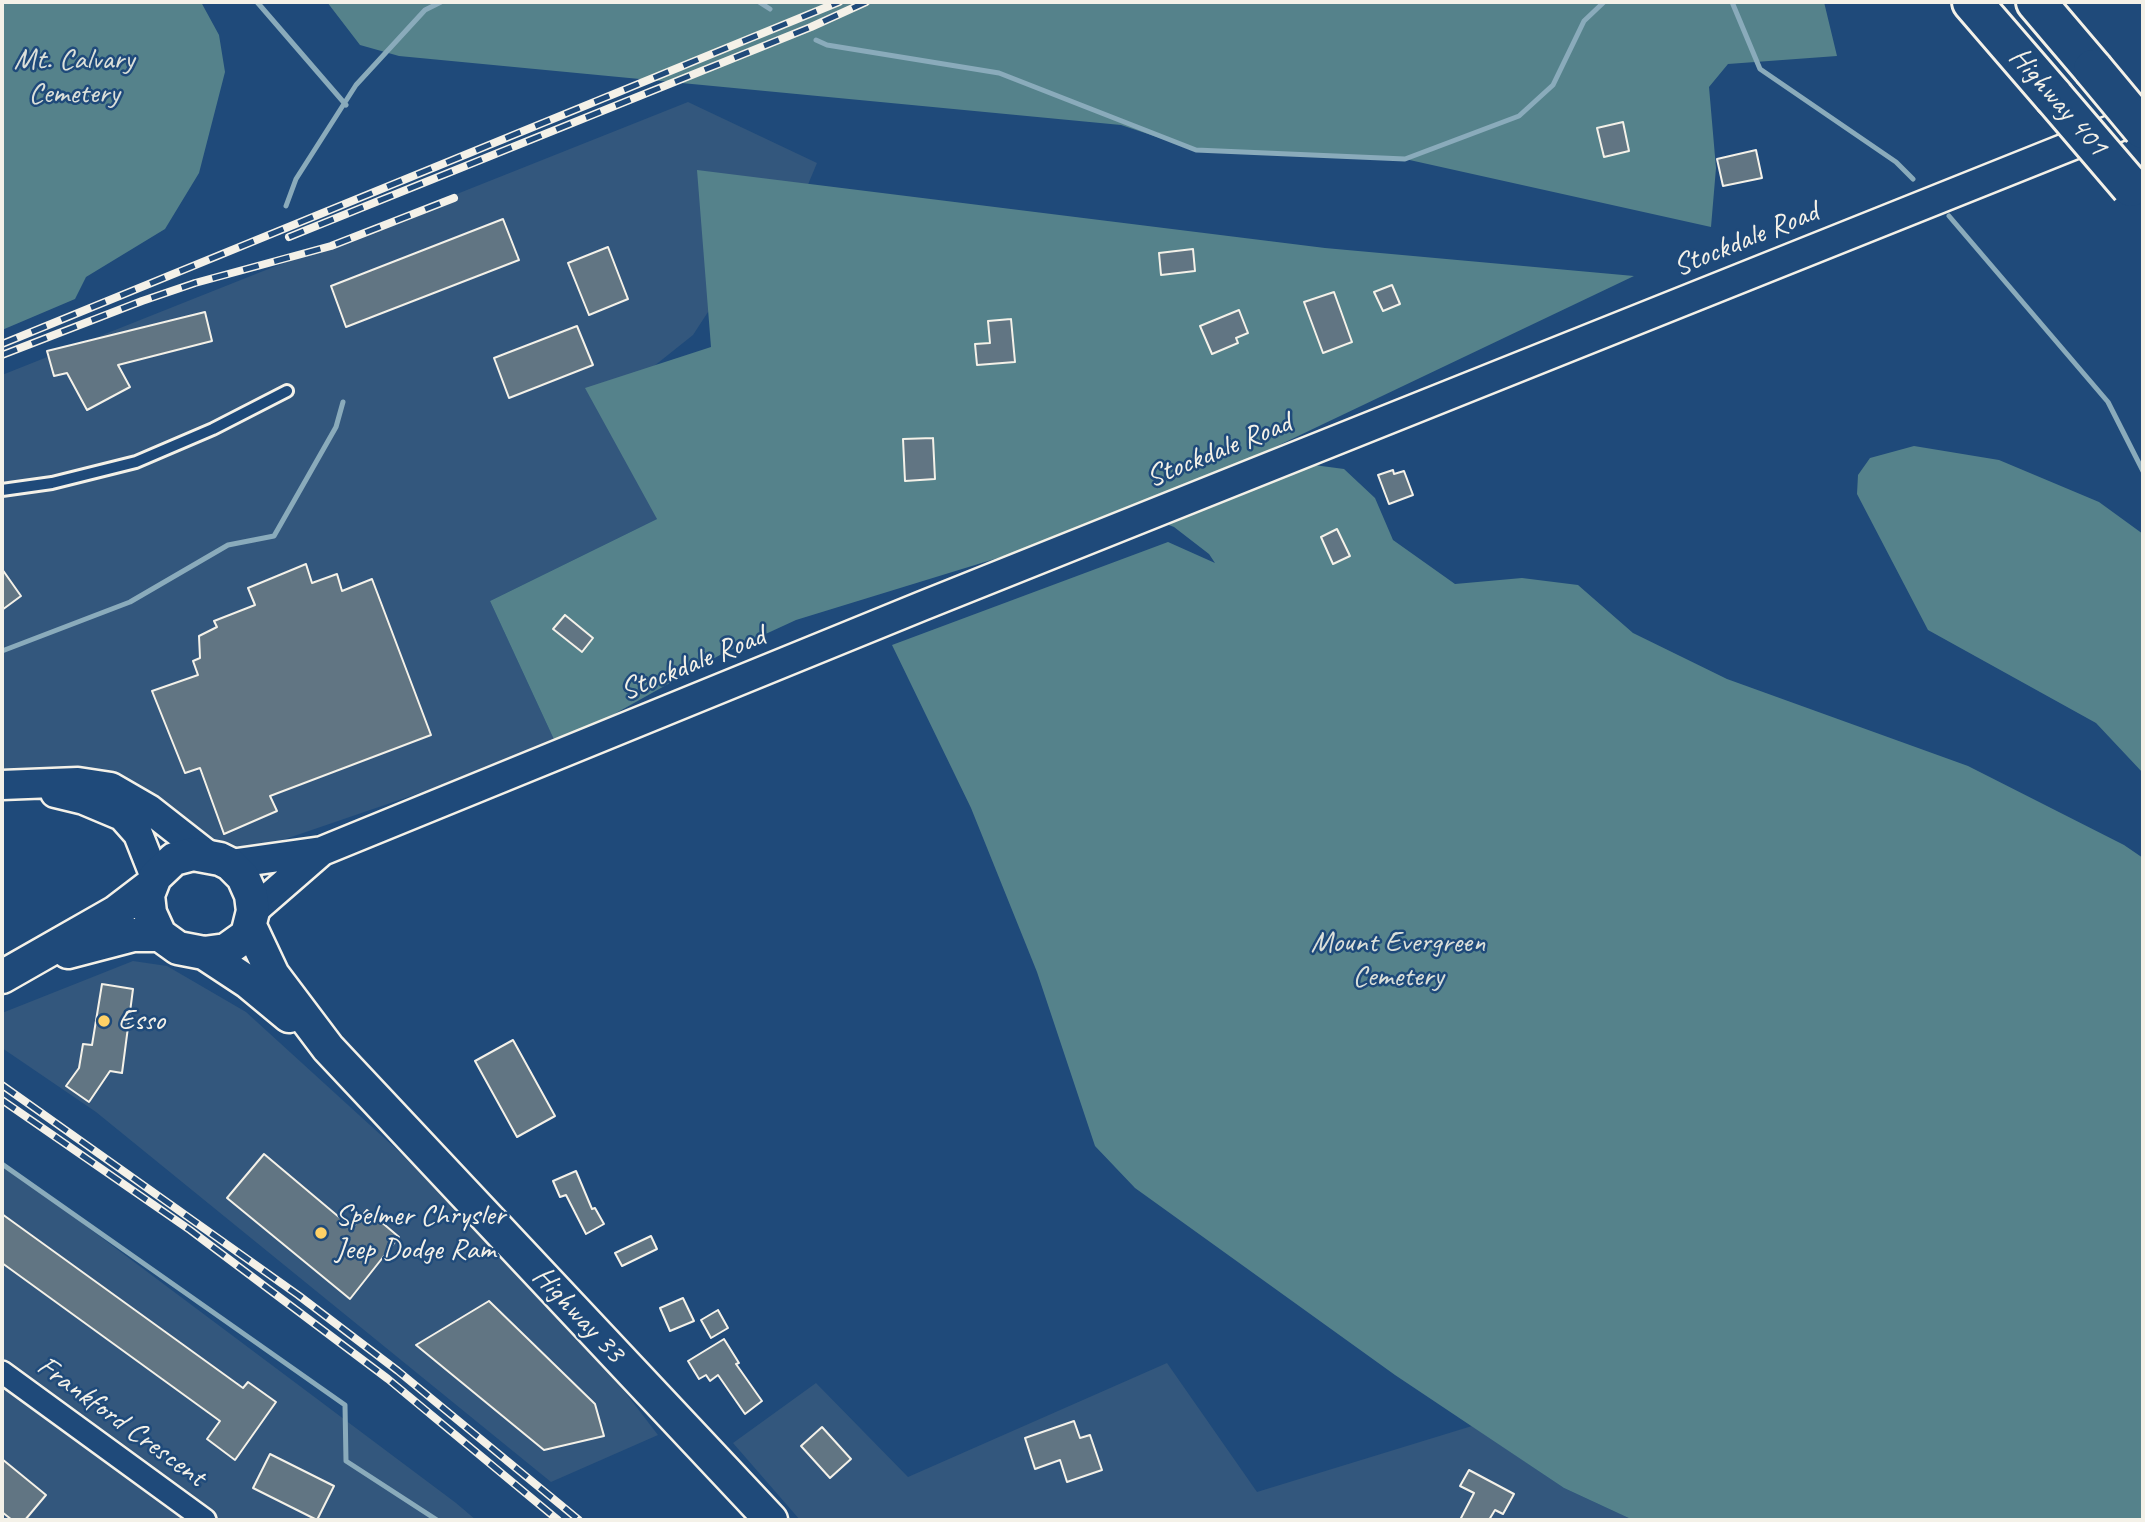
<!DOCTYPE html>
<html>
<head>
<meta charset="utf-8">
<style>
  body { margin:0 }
  #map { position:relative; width:2145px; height:1522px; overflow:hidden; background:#1f4a7a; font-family:Caveat,sans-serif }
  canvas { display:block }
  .frame { position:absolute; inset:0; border:4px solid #f4f1e8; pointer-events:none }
</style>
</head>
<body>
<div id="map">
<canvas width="2145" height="1522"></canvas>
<div class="frame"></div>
</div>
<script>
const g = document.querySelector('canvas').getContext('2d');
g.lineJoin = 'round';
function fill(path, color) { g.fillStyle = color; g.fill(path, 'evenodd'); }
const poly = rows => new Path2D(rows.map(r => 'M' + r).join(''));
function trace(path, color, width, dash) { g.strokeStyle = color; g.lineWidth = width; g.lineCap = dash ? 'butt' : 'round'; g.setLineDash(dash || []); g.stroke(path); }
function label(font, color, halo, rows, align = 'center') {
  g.font = font + ' Caveat,sans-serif'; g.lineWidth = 5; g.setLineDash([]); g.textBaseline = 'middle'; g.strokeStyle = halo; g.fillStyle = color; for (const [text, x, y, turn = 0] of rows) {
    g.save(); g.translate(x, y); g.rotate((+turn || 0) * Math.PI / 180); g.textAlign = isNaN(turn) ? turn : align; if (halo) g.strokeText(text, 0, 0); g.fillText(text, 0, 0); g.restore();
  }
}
const built = poly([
  [688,102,817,163,766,285,708,312,693,335,629,386,657,519,490,601,557,746,265,846,214,847,2,772,2,375],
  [133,961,167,966,246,1012,393,1146,568,1318,658,1435,551,1482,96,1112,2,1048,2,1013],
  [2,1163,456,1503,476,1520,2,1520],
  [1167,1363,1257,1492,1472,1426,1564,1488,1633,1520,800,1520,733,1443,816,1383,908,1477]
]);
const green = poly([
  [2,2,201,2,219,35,225,72,199,173,165,229,86,277,75,299,2,330],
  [327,2,1824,2,1837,56,1728,64,1709,87,1716,168,1711,227,1405,159,1196,150,1121,125,399,56,360,45],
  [697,170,1325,248,1634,276,1254,457,1344,469,1375,498,1393,540,1455,584,1522,578,1578,585,1633,633,1727,679,1968,766,2124,845,2143,858,2143,1520,1633,1520,1564,1488,1395,1375,1135,1188,1095,1146,1037,972,971,808,892,645,1168,542,1215,563,1209,554,1174,527,1141,514,796,620,720,655,557,746,490,601,657,519,585,388,711,347],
  [1914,446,1999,460,2099,502,2143,534,2143,773,2096,723,1928,630,1857,494,1858,475,1870,458]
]);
const stream = poly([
  [257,2,346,105],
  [759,2,770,9],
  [1732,2,1760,69,1896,162,1913,179],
  [816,40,827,45,999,73,1196,150,1405,159,1519,116,1553,85,1584,21,1604,2],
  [286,206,296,179,356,85,425,10,441,2],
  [1949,216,2108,402,2143,471],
  [2,651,130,602,228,545,274,536,336,427,343,402],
  [2,1164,345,1405,346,1461,437,1520]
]);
const building = poly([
  [1623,122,1629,151,1604,157,1597,128,1623,122],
  [1756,150,1762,178,1723,186,1717,159,1756,150],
  [503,219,519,260,346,327,331,286,503,219],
  [608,247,628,299,589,315,568,263,608,247],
  [1193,249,1195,271,1161,275,1159,253,1193,249],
  [1392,285,1400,304,1383,311,1374,292,1392,285],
  [1334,292,1352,342,1323,353,1304,302,1334,292],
  [1239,310,1248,333,1236,338,1238,343,1212,354,1200,326,1239,310],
  [205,312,212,341,118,365,130,387,87,410,67,373,54,376,47,351,205,312],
  [1011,319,1015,362,977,365,975,344,990,343,988,321,1011,319],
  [577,326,593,365,509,398,494,358,577,326],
  [933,438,935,479,905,481,903,439,933,438],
  [1393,470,1394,474,1404,471,1413,495,1389,504,1378,475,1393,470],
  [1337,529,1350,556,1333,564,1321,537,1337,529],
  [306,564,312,583,337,574,342,591,372,579,431,735,270,796,277,811,224,834,200,768,185,773,152,691,198,675,193,661,200,658,199,636,217,627,214,621,255,605,248,588,306,564],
  [2,569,21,596,2,610,2,569],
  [565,615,593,638,582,652,553,629,565,615],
  [102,984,133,989,122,1073,110,1071,89,1102,66,1086,79,1068,83,1044,92,1045,102,984],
  [513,1040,555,1116,517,1137,475,1061,513,1040],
  [264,1154,352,1228,367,1210,399,1237,350,1299,227,1198,264,1154],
  [576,1171,592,1209,595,1208,604,1224,586,1234,566,1195,560,1197,553,1181,576,1171],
  [2,1214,243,1388,248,1382,276,1402,235,1460,207,1439,220,1421,2,1263,2,1214],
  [651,1236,657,1249,622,1266,615,1253,651,1236],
  [683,1298,694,1321,670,1331,660,1308,683,1298],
  [489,1301,595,1404,604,1436,544,1450,416,1345,489,1301],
  [718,1310,728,1328,711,1338,701,1320,718,1310],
  [724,1339,739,1363,736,1364,762,1401,745,1414,718,1375,710,1381,706,1375,699,1379,688,1361,724,1339],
  [1074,1421,1080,1438,1090,1435,1102,1470,1067,1482,1060,1460,1035,1469,1025,1438,1074,1421],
  [822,1427,851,1459,830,1478,801,1446,822,1427],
  [270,1454,334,1486,317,1520,253,1488,270,1454],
  [2,1459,46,1495,25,1520,12,1520,2,1512,2,1459],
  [1469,1470,1514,1494,1503,1514,1495,1510,1489,1520,1460,1520,1474,1493,1460,1486,1469,1470]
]);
const service = poly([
  [2,490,52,483,136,462,213,429,287,391]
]);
const minor = poly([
  [2,1372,205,1520]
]);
const tertiary = poly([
  [2,785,78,782,111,787,149,809,209,856],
  [55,793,84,800,122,816,138,834,155,877],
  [230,864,322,851,922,606,2143,117],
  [253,911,322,851]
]);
const secondary = poly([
  [193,854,220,859,230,864,243,877,251,895,253,911,247,935,226,950,204,953,178,948,160,935,150,913,148,895,155,877,174,859,193,854],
  [250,926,273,975,328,1048,771,1520],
  [68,952,133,935,160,935],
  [204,953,248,982,289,1016],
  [2,977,116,912,150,886]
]);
const motorway = poly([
  [1972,2,2054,97],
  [2036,2,2093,69]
]);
const rail = poly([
  [289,237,811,27,866,2],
  [2,344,839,2],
  [2,355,142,301,195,283,331,246,454,198],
  [2,1085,298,1295,398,1371,579,1520],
  [2,1100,190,1230,291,1306,388,1379,558,1520]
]);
const motorwayBridge = poly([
  [2093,69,2143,129],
  [2054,97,2131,187]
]);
const markers = [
  [104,1021,7,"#ffd166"],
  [321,1233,7,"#ffd166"]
];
const parkNames = [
  ["Mt. Calvary",74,60],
  ["Cemetery",74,94],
  ["Mount Evergreen",1398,943],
  ["Cemetery",1398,977]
];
const streetNames = [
  ["Highway 401",2058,102,49],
  ["Stockdale Road",1746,240,-22],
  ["Stockdale Road",1219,451,-22],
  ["Stockdale Road",693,664,-22],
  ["Highway 33",578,1315,47],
  ["Frankford Crescent",121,1422,36]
];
const poiNames = [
  ["Esso",118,1021],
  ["Spelmer Chrysler",335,1216],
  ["Jeep Dodge Ram",335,1250]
];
fill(built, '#33577d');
fill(green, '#55828b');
trace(stream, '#8aabbb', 5);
fill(building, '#617583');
trace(building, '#f4f1e8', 2);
trace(service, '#f4f1e8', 16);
trace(minor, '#f4f1e8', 26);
trace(tertiary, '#f4f1e8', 33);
trace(secondary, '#f4f1e8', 37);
trace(motorway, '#f4f1e8', 44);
trace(service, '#1f4a7a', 10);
trace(minor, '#1f4a7a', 21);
trace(tertiary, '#1f4a7a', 28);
trace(secondary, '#1f4a7a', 32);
trace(motorway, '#1f4a7a', 38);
trace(rail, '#f4f1e8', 8);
trace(rail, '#1f4a7a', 5, [16]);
trace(motorwayBridge, '#f4f1e8', 44, []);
trace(motorwayBridge, '#1f4a7a', 38);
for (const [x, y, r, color] of markers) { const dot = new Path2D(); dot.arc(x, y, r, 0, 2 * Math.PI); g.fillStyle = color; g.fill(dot); trace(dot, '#1f4a7a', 2.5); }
label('30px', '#dce0da', '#1f4a7a', parkNames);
label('30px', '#f4f1e8', '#1f4a7a', streetNames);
label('30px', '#f4f1e8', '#1f4a7a', poiNames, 'left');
</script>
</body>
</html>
